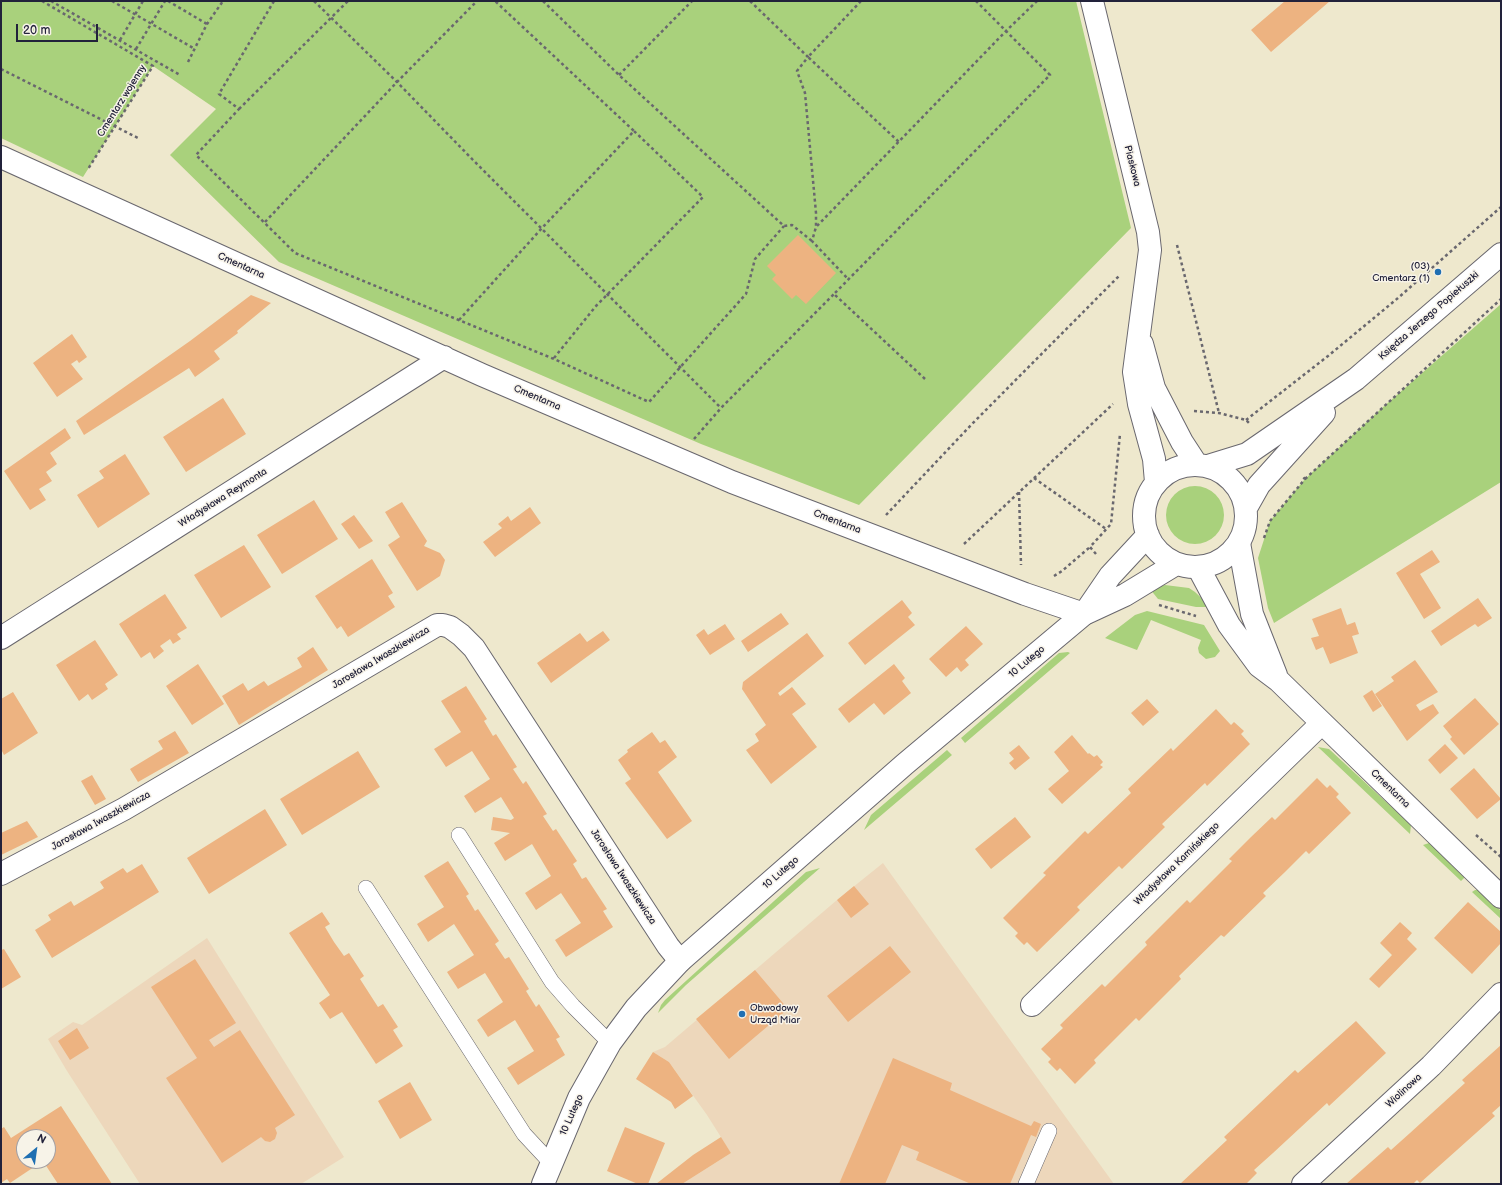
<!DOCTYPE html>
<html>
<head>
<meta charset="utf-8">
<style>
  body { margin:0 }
  #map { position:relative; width:1502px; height:1185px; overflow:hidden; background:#eee8cd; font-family:"Balsamiq Sans",sans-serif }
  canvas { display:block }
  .frame { position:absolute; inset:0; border:2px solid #22223b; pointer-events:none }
  .north { position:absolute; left:16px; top:1129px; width:40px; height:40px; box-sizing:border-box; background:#f7f3e8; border:1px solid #a29fa3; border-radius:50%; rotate:29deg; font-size:11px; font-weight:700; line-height:16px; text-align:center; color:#22223b }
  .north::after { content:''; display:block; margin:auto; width:14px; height:18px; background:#1f6fb2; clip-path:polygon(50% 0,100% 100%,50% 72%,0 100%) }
  .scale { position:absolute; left:16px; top:24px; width:82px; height:18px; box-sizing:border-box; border:2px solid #22223b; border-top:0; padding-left:5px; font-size:12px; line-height:14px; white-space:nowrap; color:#22223b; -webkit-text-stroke:3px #f7f3e8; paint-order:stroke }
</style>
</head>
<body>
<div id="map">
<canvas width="1502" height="1185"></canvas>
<div class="frame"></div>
<div class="north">N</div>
<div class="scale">20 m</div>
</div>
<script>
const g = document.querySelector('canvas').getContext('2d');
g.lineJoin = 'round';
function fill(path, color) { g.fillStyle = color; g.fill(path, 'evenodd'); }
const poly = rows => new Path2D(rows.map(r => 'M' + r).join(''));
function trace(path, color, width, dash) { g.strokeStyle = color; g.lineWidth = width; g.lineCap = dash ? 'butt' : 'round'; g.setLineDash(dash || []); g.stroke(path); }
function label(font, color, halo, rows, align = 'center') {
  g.font = font + ' "Balsamiq Sans",sans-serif'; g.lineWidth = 3; g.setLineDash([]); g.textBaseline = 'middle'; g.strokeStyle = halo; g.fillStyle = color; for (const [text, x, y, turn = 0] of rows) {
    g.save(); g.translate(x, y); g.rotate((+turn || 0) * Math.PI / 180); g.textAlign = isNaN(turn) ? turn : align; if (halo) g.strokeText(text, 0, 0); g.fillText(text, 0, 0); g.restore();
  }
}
const built = poly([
  [883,863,961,972,1114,1184,682,1184,731,1153,707,1115,669,1062,653,1052,665,1047,837,900],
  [207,938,344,1157,301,1184,140,1184,67,1071,48,1039,73,1022,82,1025]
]);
const green = poly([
  [1,1,1076,1,1131,228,859,505,701,444,279,262,170,155,216,109,153,66,83,177,1,138],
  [1501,304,1501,482,1274,623,1268,608,1258,558,1270,521,1305,479,1382,408],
  '1166 515a29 29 0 1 1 58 0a29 29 0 1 1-58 0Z',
  [1165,585,1189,588,1195,592,1211,607,1196,607,1158,599,1150,589],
  [1147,611,1204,625,1220,651,1215,657,1206,659,1199,653,1198,648,1201,640,1151,620,1137,650,1105,638,1135,615],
  [1068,652,1070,653,965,743,961,738,1059,653],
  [1318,747,1329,749,1411,825,1410,834],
  [947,750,952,755,864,830,871,815],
  [1429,843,1466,876,1461,881,1423,845],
  [820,868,686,985,658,1013,661,1005,665,1000,806,872],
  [1475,890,1479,890,1501,911,1501,919,1472,892]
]);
const building = poly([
  [1285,1,1330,1,1271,52,1251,30],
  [798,235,836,273,806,304,796,295,792,299,772,279,776,275,767,266],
  [251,295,271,303,237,331,238,333,214,351,220,359,195,377,189,368,84,435,76,421,190,341],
  [72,334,87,357,79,363,77,360,71,364,83,379,57,397,33,363],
  [223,398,246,434,186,472,163,437],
  [65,428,71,438,50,453,57,464,46,472,52,481,39,489,46,500,30,510,4,471],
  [125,454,150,494,98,528,77,495,104,478,99,471],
  [314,500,338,539,282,574,257,535],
  [402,502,427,541,424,546,440,553,445,560,440,576,417,591,388,545,400,537,385,512],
  [530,507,541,523,495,557,483,542,502,528,498,524,508,516,511,521],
  [354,515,373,541,359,549,341,524],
  [244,545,271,587,221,618,194,575],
  [1432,550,1440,562,1420,574,1441,608,1424,619,1396,573],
  [372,559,393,593,388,596,395,607,348,637,341,626,337,629,315,596],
  [165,594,187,628,177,634,181,639,173,644,170,639,160,646,164,651,154,659,150,652,141,658,119,624],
  [1478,598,1492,618,1478,627,1475,624,1441,646,1431,631],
  [902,600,912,613,908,617,915,625,865,665,848,643],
  [1341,608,1347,625,1355,622,1359,634,1352,636,1358,653,1330,664,1323,647,1316,650,1311,638,1319,636,1312,619],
  [781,613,789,624,748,652,741,641],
  [725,624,735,639,710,655,696,635,704,629,708,635],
  [966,626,983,644,965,660,969,665,961,672,957,667,946,677,929,659],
  [603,631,610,640,551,683,537,663,580,633,587,642],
  [807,633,824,656,778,693,780,696,792,687,806,704,792,714,817,747,771,784,746,750,759,741,755,734,766,725,742,689,743,682],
  [95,640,118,675,105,684,108,689,92,700,88,694,79,701,56,665],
  [313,647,328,670,239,725,222,696,243,683,248,691,264,681,268,686,302,667,297,658],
  [1415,660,1438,692,1416,705,1420,711,1433,704,1439,713,1407,741,1375,694,1394,681,1391,677],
  [198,664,224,704,192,725,166,686],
  [894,664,905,678,902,681,911,693,884,715,874,703,849,723,838,709],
  [466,686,487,719,484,721,493,736,496,734,517,767,513,769,523,784,526,781,547,814,543,816,553,831,556,829,577,861,573,864,582,879,586,877,607,909,603,911,613,927,566,957,555,940,581,923,561,893,536,910,525,893,551,876,532,844,505,861,494,843,510,833,491,830,493,817,511,820,514,818,501,797,475,813,464,796,490,779,472,751,446,767,434,749,461,732,441,701],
  [1372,690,1382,706,1373,712,1363,696],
  [13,692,38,733,4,755,1,749,1,699],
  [1475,698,1499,724,1464,755,1450,739,1452,737,1443,726],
  [1147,699,1159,712,1143,726,1131,713],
  [1216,709,1231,725,1234,722,1244,731,1241,734,1250,744,1207,786,1205,783,1162,824,1165,827,1122,869,1119,866,1077,907,1080,910,1037,952,1027,942,1024,945,1015,936,1018,933,1003,918,1046,875,1043,873,1085,831,1088,834,1131,793,1128,789,1149,769,1171,748,1173,751],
  [175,731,189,753,138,782,130,769,163,749,158,741],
  [652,732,660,743,665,740,677,757,658,772,692,821,667,839,625,783,631,779,618,760,628,752,627,750],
  [1072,735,1088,754,1089,753,1094,757,1097,755,1103,762,1100,765,1103,767,1062,804,1048,789,1069,771,1054,752],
  [1445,744,1458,758,1440,774,1428,760],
  [1019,745,1030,758,1015,770,1009,763,1014,759,1009,753],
  [358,751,380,787,302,835,280,799],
  [1474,768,1501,799,1477,819,1450,789],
  [92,775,106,799,95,805,81,781],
  [1317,778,1327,788,1330,785,1339,794,1336,797,1351,813,1309,854,1306,851,1285,872,1263,893,1266,896,1224,937,1221,935,1179,976,1181,979,1139,1021,1136,1018,1094,1060,1096,1063,1075,1084,1060,1068,1057,1071,1048,1062,1051,1059,1041,1049,1063,1028,1060,1025,1102,984,1105,987,1147,945,1145,942,1187,900,1190,903,1232,861,1229,859,1251,837,1272,817,1275,820],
  [265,809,287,845,209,894,187,858],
  [1015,817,1031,837,991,869,975,849],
  [27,821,38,837,1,855,1,833],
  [448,861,469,894,466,896,475,911,478,909,499,941,495,944,505,959,509,957,529,989,526,991,536,1007,539,1004,560,1037,556,1039,565,1055,518,1085,507,1068,534,1051,515,1020,488,1037,477,1020,503,1002,485,973,458,989,447,972,474,955,454,924,428,942,417,924,444,907,424,876],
  [142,864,159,892,52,958,35,930,51,920,48,915,71,901,74,906,104,888,100,882,123,868,127,873],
  [854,886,869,904,851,918,837,900],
  [1468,902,1501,932,1501,943,1472,974,1434,938],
  [322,912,330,924,325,927,334,942,344,956,349,953,364,976,360,979,378,1007,383,1004,398,1027,393,1030,403,1046,376,1064,342,1012,330,1019,319,1003,330,995,289,933],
  [1400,922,1412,933,1407,939,1417,949,1379,988,1369,979,1392,955,1380,943],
  [890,946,911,972,848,1022,827,996],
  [4,949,21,977,1,989,1,950],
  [195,959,236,1023,209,1040,214,1047,240,1030,295,1115,275,1128,277,1133,275,1139,270,1142,265,1141,261,1137,222,1163,166,1078,197,1058,151,987],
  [755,970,788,1009,729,1059,696,1019],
  [1356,1021,1386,1053,1329,1106,1327,1103,1273,1153,1254,1170,1257,1173,1246,1184,1180,1184,1227,1140,1224,1137,1295,1070,1298,1073],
  [77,1028,89,1048,70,1060,58,1041],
  [1501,1045,1501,1105,1492,1113,1495,1116,1457,1150,1420,1183,1417,1180,1413,1184,1346,1184,1388,1147,1391,1150,1410,1133,1465,1083,1462,1080],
  [653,1052,669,1062,693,1096,675,1109,671,1102,636,1079],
  [893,1058,952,1083,950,1090,1031,1126,1034,1121,1041,1124,1036,1137,1031,1135,1010,1184,971,1184,916,1160,919,1152,902,1145,885,1184,839,1184],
  [410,1082,432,1120,400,1139,378,1101],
  [61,1106,112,1184,58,1184,43,1161,10,1183,7,1179,1,1183,1,1129,4,1127,11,1138],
  [24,1137,48,1137,48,1161,24,1161],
  [625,1127,665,1143,648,1184,638,1184,607,1171],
  [721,1137,731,1153,682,1184,656,1184,693,1155]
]);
const path = poly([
  [42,1,153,66,88,169],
  [51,1,180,75],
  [112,1,195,49],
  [168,1,207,24],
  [274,1,219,94,239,109,196,155,295,253,554,359,649,402,746,294,755,259,784,226],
  [314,1,397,82,473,160,721,408],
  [543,1,619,75,784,226,792,225,812,241],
  [750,1,808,57,797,71,805,93,816,213,816,227,812,241,848,279],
  [861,1,808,57,899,142],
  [120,40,143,1],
  [136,49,165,1],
  [188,62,207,24,223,1],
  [1,69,138,138],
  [619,75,692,1],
  [239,109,348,1],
  [265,222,397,82,477,1],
  [817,226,1006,31,1037,1],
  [1177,245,1219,413],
  [459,320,542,228,634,131,495,1],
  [554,358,596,306,703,197,634,131],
  [925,379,834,294,1050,75,976,1],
  [1194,411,1219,413,1246,420,1249,423],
  [1246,420,1328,356,1398,298,1501,207],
  [694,439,721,408,834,294],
  [1034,478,1106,529],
  [1305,479,1501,299],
  [1019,492,1021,565],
  [886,515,972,424,1120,275],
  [1264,538,1270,521,1305,479,1302,476],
  [964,544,1113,404],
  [1096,554,1090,547,1111,524,1120,434],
  [1054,576,1062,571,1090,547],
  [1159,605,1196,616],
  [1476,835,1501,857]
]);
const lane = poly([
  [459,835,552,982,573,1006,610,1043],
  [366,888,524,1134,551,1163],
  [1026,1184,1049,1131]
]);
const street = poly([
  [1,157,482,375,732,482,1025,594,1084,614],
  [1239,543,1252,614,1276,675],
  [1198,567,1229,625,1259,666,1279,681,1501,897],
  [1,638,444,357],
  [1,874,124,809,437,625,443,625,450,627,461,635,474,648,668,946,680,961],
  [1032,1005,1322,723],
  [1303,1184,1431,1066,1501,994]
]);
const secondary = poly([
  [1092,1,1148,232,1150,250,1134,372,1139,404,1154,459,1156,482],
  [1142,344,1154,388,1182,442,1197,465],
  '1144 516a51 51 0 1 1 102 0a51 51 0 1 1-102 0Z',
  [1208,466,1247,454,1356,379,1501,254],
  [1246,508,1259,485,1324,413],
  [1084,614,1125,595,1176,564],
  [543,1184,579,1098,610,1043,636,1008,680,961,905,764,1084,614,1110,576,1148,535]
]);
const markers = [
  [1438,272,4,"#1f6fb2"],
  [742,1014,4,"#1f6fb2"]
];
const streetNames = [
  ["Cmentarz wojenny",122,101,-58],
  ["Piaskowa",1132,166,76],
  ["Cmentarna",241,266,24],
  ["Księdza Jerzego Popiełuszki",1429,316,-41],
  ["Cmentarna",537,398,23],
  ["Władysława Reymonta",223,498,-32],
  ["Cmentarna",837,522,21],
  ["Jarosława Iwaszkiewicza",381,658,-31],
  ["10 Lutego",1027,662,-40],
  ["Cmentarna",1390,789,44],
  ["Jarosława Iwaszkiewicza",101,821,-29],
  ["Władysława Kamińskiego",1177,864,-44],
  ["10 Lutego",781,873,-41],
  ["Jarosława Iwaszkiewicza",623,877,57],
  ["Wiolinowa",1404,1091,-43],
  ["10 Lutego",572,1115,-66]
];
const poiNames = [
  ["(03)",1430,266],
  ["Cmentarz (1)",1430,278],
  ["Obwodowy",750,1008,"left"],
  ["Urząd Miar",750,1020,"left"]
];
fill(built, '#edd7bb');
fill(green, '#a9d17c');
fill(building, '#edb381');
trace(lane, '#69676e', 16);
trace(street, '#69676e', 24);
trace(secondary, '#69676e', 24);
trace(path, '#69676e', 2.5, [3, 3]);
trace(lane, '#fff', 15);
trace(street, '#fff', 22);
trace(secondary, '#fff', 22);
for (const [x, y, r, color] of markers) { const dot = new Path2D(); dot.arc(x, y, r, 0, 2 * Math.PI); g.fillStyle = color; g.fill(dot); trace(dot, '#f7f3e8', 1.5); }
label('10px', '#22223b', '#f7f3e8', streetNames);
label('10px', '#22223b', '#f7f3e8', poiNames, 'right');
</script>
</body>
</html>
